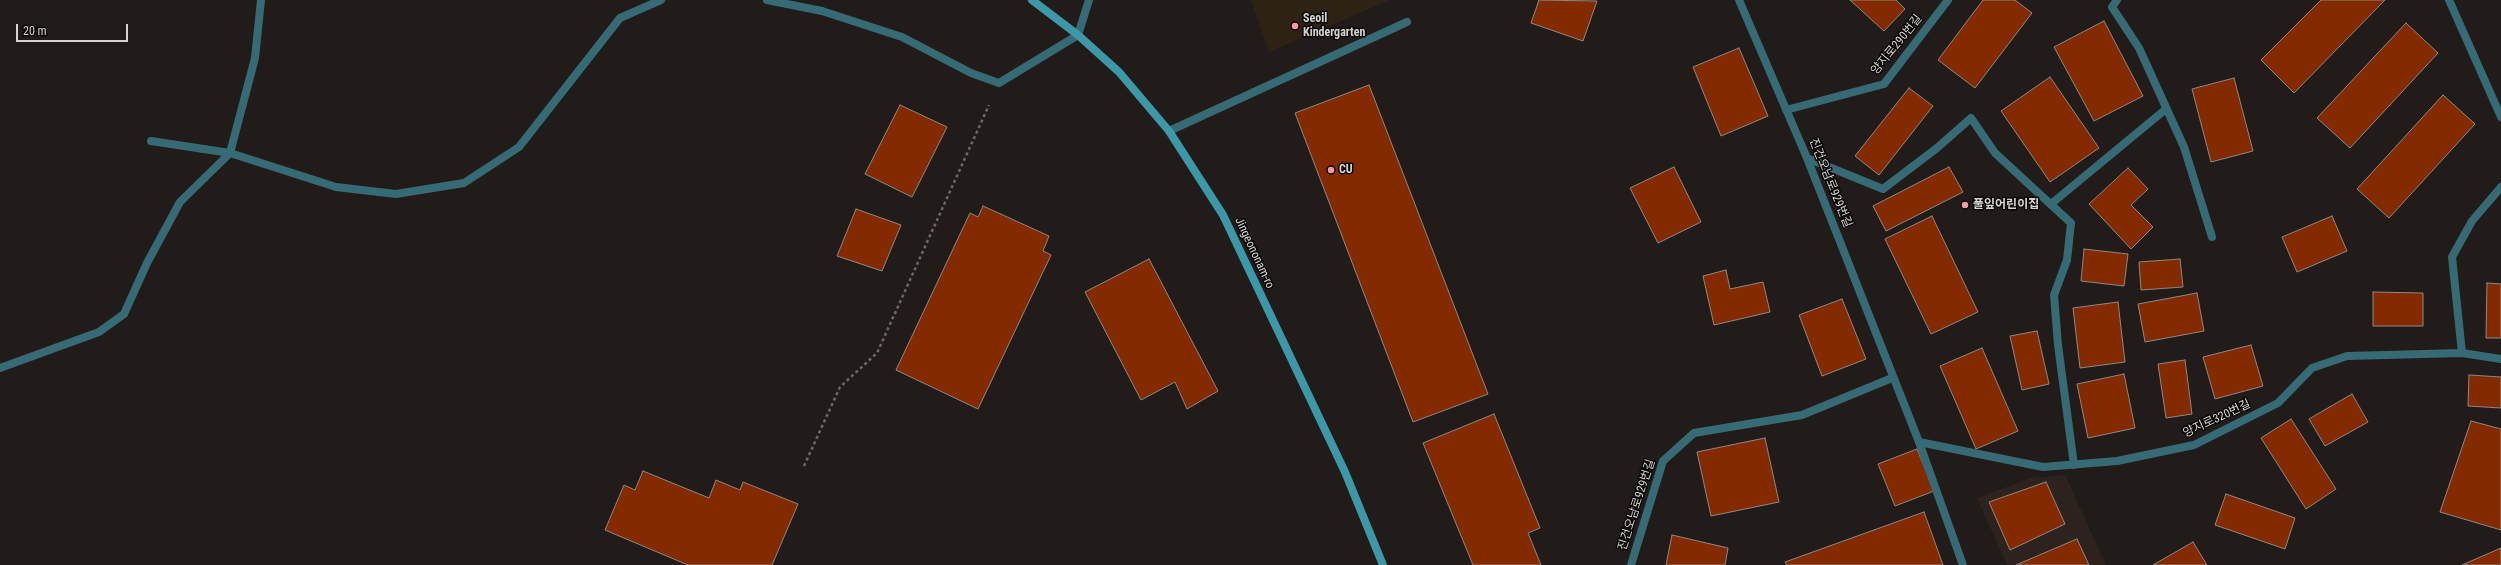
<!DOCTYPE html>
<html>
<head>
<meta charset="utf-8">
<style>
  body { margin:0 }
  #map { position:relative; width:2501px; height:565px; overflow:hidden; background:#211c1a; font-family:"Roboto Condensed",sans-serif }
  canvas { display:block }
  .scale { position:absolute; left:16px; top:24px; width:112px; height:18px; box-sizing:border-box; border:2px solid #d7d4d2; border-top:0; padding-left:5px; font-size:12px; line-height:14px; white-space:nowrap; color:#d7d4d2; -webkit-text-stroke:3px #090706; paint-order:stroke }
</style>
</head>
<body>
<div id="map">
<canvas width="2501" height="565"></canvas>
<div class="scale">20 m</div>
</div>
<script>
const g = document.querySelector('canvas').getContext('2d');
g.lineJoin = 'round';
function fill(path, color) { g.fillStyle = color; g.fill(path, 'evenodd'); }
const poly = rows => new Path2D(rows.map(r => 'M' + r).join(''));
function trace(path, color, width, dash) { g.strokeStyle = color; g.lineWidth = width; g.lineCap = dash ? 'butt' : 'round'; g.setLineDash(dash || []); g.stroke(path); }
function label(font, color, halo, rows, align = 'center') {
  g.font = font + ' "Roboto Condensed","Noto Sans KR",sans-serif'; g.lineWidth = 3; g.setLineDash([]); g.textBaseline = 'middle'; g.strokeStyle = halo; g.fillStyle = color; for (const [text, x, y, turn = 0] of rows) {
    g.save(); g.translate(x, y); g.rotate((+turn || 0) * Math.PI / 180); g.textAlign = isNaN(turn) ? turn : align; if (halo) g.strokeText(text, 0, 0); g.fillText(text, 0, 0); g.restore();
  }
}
const built = poly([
  [2065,475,2106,565,2007,565,1977,498,2031,478]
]);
const education = poly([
  [1251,0,1390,0,1269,52]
]);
const building = poly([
  [1539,0,1597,1,1583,41,1531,23,1539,0],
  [1850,0,1896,0,1905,9,1884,31,1850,0],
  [1983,0,2015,0,2032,13,1975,88,1938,60,1983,0],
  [2321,0,2385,0,2294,93,2261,60,2321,0],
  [2104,21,2143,96,2094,121,2054,47,2104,21],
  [2406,23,2438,53,2350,148,2317,118,2406,23],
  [1739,48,1768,116,1721,136,1693,67,1739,48],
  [2050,77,2099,148,2050,182,2001,111,2050,77],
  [2234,78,2253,151,2211,162,2192,89,2234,78],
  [1369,85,1488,394,1413,422,1295,113,1369,85],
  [1909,88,1933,106,1879,175,1855,156,1909,88],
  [2443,95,2475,124,2389,218,2357,189,2443,95],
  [900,105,947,127,912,197,865,174,900,105],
  [1674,167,1701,222,1658,243,1630,188,1674,167],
  [1949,167,1963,192,1886,231,1873,206,1949,167],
  [2128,168,2148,189,2131,205,2153,227,2131,249,2089,204,2128,168],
  [983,206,1049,236,1043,251,1051,255,978,409,896,370,970,213,978,217,983,206],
  [856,209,901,225,882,271,837,256,856,209],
  [1932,216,1978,312,1931,334,1885,239,1932,216],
  [2332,216,2347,251,2297,272,2282,237,2332,216],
  [2084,249,2128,254,2124,286,2081,281,2084,249],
  [1149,259,1218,391,1187,409,1175,382,1141,400,1085,292,1149,259],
  [2180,259,2183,287,2141,290,2139,262,2180,259],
  [1726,270,1730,289,1763,282,1770,312,1714,325,1703,276,1726,270],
  [2487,283,2501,284,2501,338,2486,338,2487,283],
  [2373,292,2423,293,2423,326,2373,326,2373,292],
  [2197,293,2204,331,2145,342,2138,304,2197,293],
  [1842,299,1866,359,1822,376,1799,315,1842,299],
  [2118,302,2125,362,2080,368,2073,308,2118,302],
  [2037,331,2049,384,2022,390,2010,336,2037,331],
  [2251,345,2263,386,2215,399,2203,357,2251,345],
  [1982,348,2018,431,1976,449,1940,366,1982,348],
  [2185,360,2192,414,2166,418,2158,364,2185,360],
  [2124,374,2135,428,2088,438,2077,384,2124,374],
  [2469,375,2501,377,2501,408,2468,406,2469,375],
  [2352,394,2368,422,2325,446,2309,419,2352,394],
  [1494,414,1540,528,1528,533,1541,565,1473,565,1423,443,1494,414],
  [2291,419,2336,489,2306,509,2261,438,2291,419],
  [2471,421,2501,429,2501,530,2440,512,2471,421],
  [1765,438,1779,502,1711,516,1697,452,1765,438],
  [1917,449,1934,491,1895,506,1878,464,1917,449],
  [643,471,709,498,716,480,740,490,743,482,798,504,772,565,688,565,605,530,624,485,635,490,643,471],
  [2046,482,2065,524,2010,550,1989,502,2046,482],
  [2226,494,2295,518,2285,549,2215,525,2226,494],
  [1924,512,1943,565,1787,565,1785,562,1924,512],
  [1672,535,1728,548,1725,565,1666,565,1672,535],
  [2077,539,2089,565,2016,565,2077,539],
  [2193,542,2207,565,2153,565,2193,542],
  [2501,548,2501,565,2462,565,2501,548]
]);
const path = poly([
  [804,466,840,387,877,353,989,105]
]);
const service = poly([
  [767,0,822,11,902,37,971,73,999,83,1078,35,1089,0],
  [1739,0,1807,158,1919,442,1963,565],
  [2117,0,2112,7,2139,48,2184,147,2212,237],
  [2449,0,2501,117],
  [1786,110,1884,84,1948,0],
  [1169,131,1407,22],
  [151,141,230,153,336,187,396,194,464,183,519,147,620,18,661,0],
  [1807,158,1883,189,1937,148,1971,118,1995,153,2071,223,2067,260,2054,295,2058,345,2074,465],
  [2051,204,2166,109],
  [2462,353,2452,257,2472,221,2501,187],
  [0,368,99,332,124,314,147,263,180,202,230,153,255,58,261,0],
  [1919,442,2043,467,2117,461,2194,445,2278,403,2312,368,2347,356,2462,353,2501,359],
  [1631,565,1663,461,1694,433,1802,415,1892,378]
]);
const secondary = poly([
  [1032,0,1078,35,1119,72,1169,131,1223,215,1345,472,1383,565]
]);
const markers = [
  [1295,26,4,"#f49aa7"],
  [1331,170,4,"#f49aa7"],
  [1965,205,4,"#f49aa7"]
];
const poiNames = [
  ["Seoil",1303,19],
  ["Kindergarten",1303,33],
  ["CU",1339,170],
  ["풀잎어린이집",1973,205]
];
const streetNames = [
  ["양지로290번길",1897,45,-51],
  ["진건오남로929번길",1830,183,68],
  ["Jingeononam-ro",1254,253,65],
  ["양지로320번길",2217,419,-25],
  ["진건오남로929번길",1637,505,-72]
];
fill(built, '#2d231e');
fill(education, '#2d2213');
fill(building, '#832a00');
trace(building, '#8f8886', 1);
trace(path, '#6d6967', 2.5, [3, 3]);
trace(service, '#366b75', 8);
trace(secondary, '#3c98a7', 8);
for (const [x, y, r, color] of markers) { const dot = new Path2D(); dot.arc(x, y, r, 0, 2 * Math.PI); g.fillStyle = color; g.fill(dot); trace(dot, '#090706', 1.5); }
label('bold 12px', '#d7d4d2', '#090706', poiNames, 'left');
label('12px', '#d7d4d2', '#090706', streetNames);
</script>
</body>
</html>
